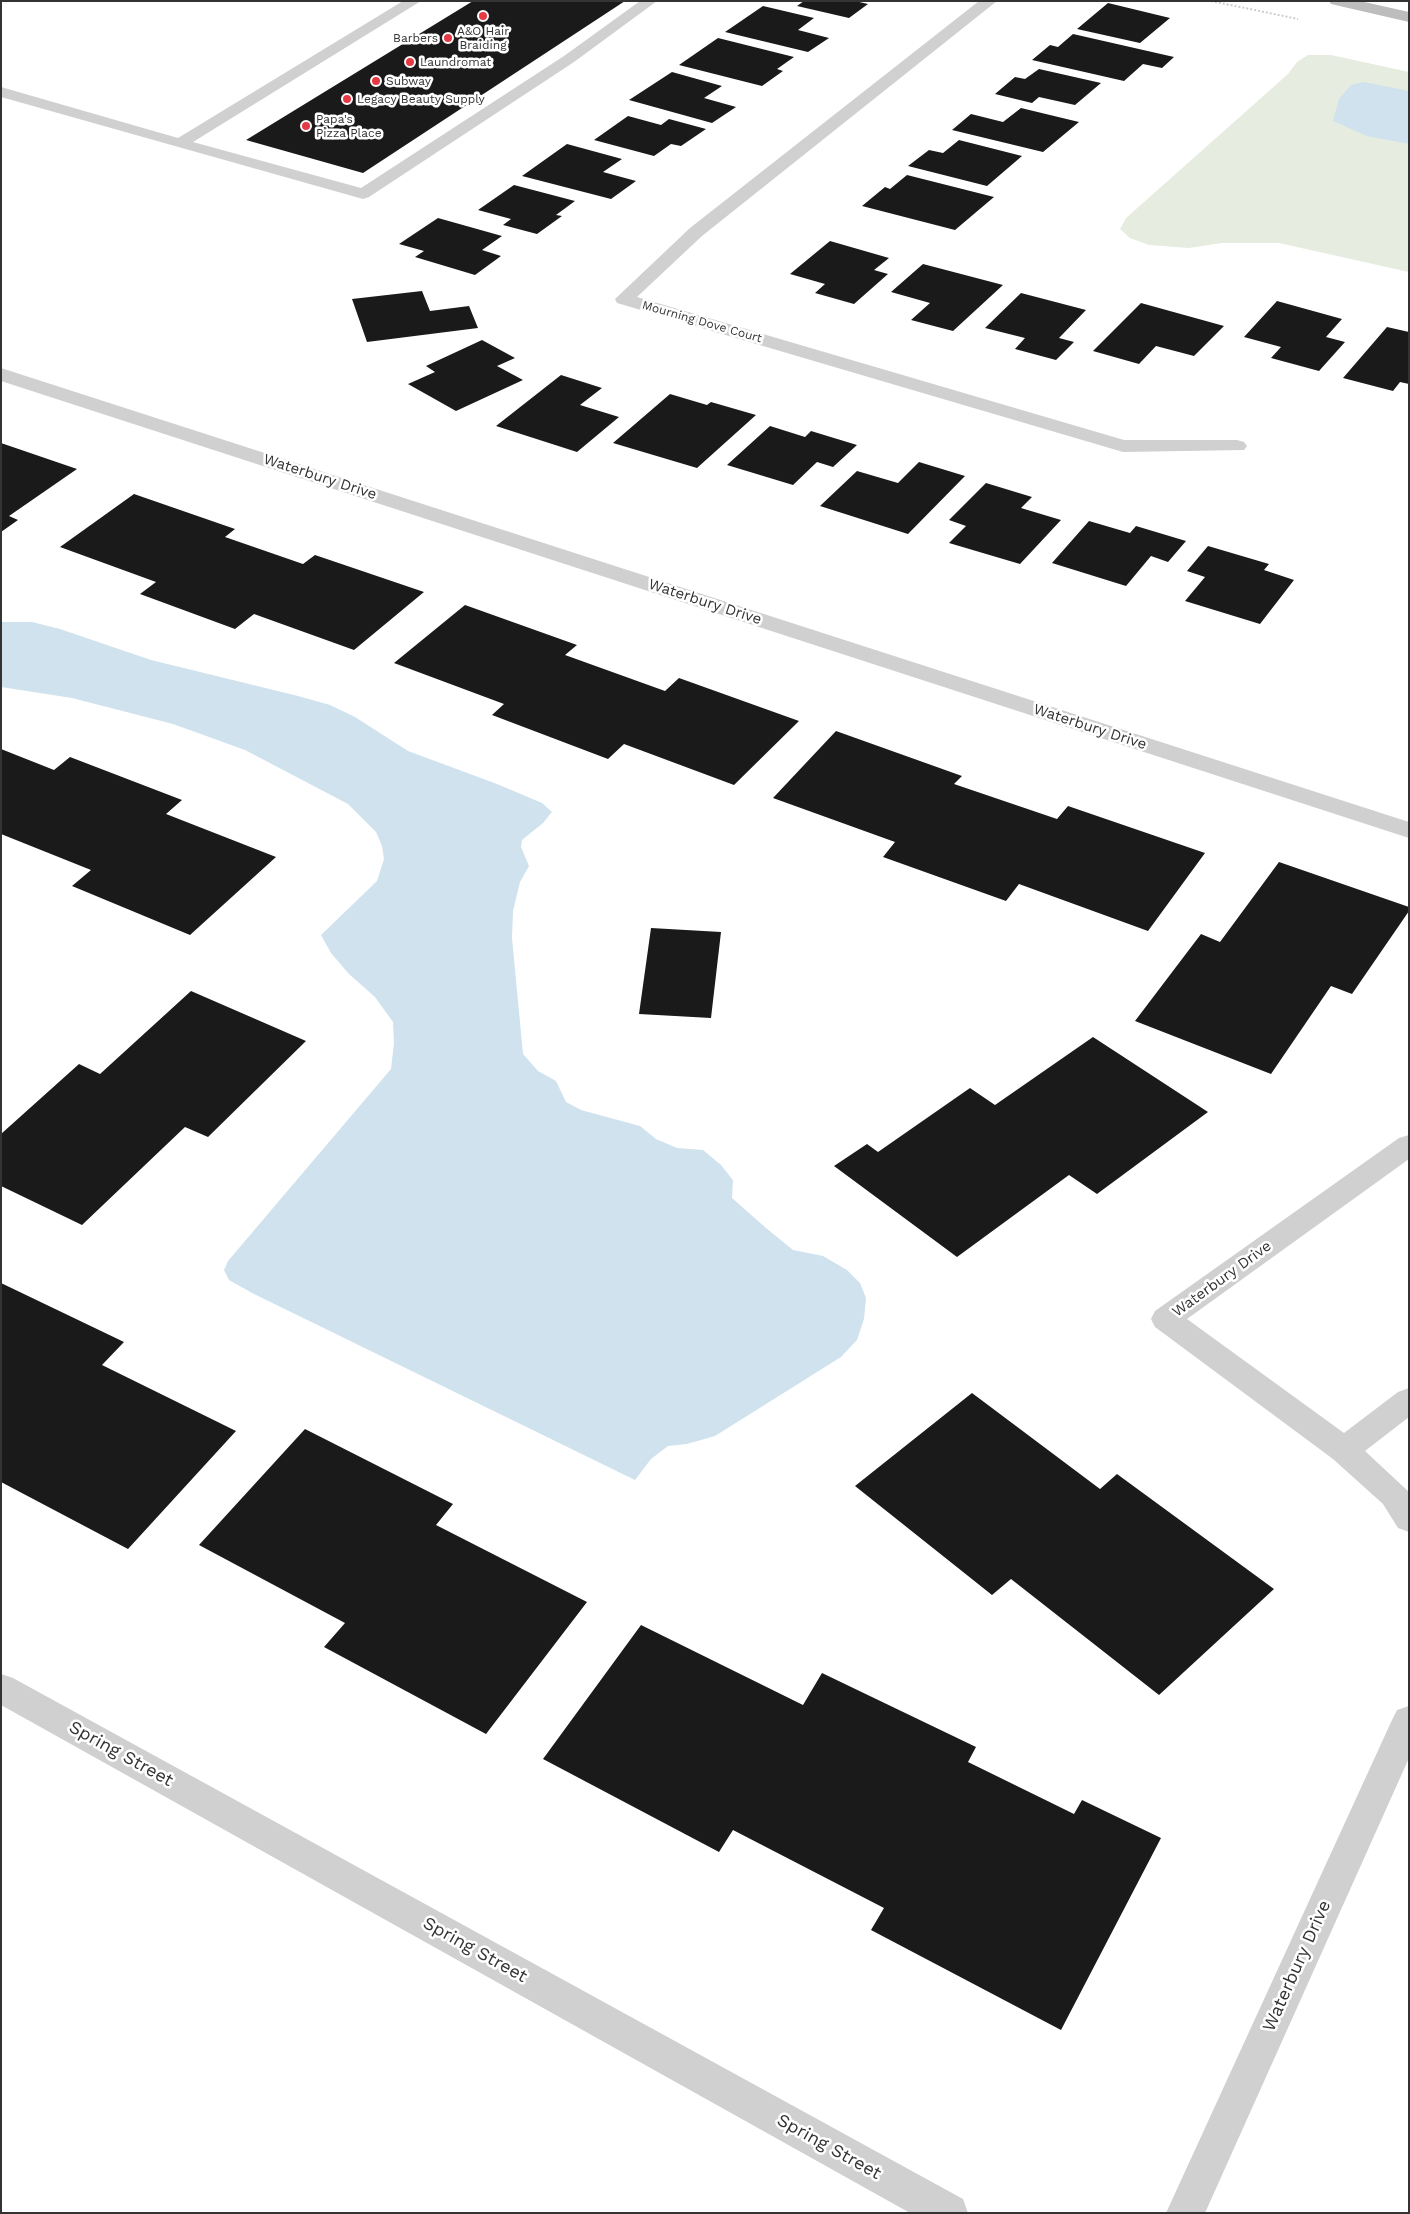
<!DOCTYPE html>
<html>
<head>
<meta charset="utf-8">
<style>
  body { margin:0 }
  #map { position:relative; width:1410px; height:2214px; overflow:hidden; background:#fff; font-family:"Work Sans",sans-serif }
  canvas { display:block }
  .frame { position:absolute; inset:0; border:2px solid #333; pointer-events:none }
</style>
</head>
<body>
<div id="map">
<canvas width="1410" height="2214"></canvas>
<div class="frame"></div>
</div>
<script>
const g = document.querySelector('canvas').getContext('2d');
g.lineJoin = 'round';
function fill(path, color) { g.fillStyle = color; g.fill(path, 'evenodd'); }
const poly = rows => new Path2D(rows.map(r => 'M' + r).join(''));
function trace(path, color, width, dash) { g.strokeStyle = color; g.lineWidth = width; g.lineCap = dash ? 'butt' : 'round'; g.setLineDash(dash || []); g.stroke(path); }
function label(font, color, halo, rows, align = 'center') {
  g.font = font + ' "Work Sans",sans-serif'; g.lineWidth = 5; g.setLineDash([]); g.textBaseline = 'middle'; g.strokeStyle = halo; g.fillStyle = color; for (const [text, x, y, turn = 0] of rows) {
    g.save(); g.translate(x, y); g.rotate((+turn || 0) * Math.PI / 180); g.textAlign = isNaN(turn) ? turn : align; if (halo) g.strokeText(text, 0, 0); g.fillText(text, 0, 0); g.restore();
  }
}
const green = poly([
  [1308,55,1331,55,1409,72,1409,272,1279,243,1222,243,1189,248,1149,245,1130,238,1120,229,1126,218,1288,74,1297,62]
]);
const water = poly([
  [1364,82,1409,91,1409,144,1367,136,1333,121,1339,99,1351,85],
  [1,622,32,622,60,629,151,660,298,696,330,705,355,717,408,751,497,784,542,803,552,812,543,823,522,840,521,847,529,866,520,882,513,911,512,938,523,1054,538,1071,556,1081,566,1102,581,1110,640,1126,656,1139,677,1148,703,1150,721,1165,733,1180,732,1198,766,1228,793,1250,823,1256,847,1270,860,1283,866,1298,864,1319,857,1340,841,1357,715,1436,687,1444,668,1446,651,1459,635,1480,254,1294,229,1280,224,1270,228,1261,391,1069,394,1043,393,1022,375,997,349,974,331,953,321,935,377,881,384,859,382,846,376,832,348,804,245,750,173,724,72,698,1,687]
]);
const building = poly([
  [473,1,625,1,363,173,246,140],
  [804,1,855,1,868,4,849,18,797,6],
  [1108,3,1170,18,1140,43,1077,29],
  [763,6,814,18,798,30,829,38,808,52,725,32],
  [1073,34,1174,57,1162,68,1143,64,1124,81,1032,60,1050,45,1058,47],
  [718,38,794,57,777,69,783,71,762,86,679,65],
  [1039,69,1101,83,1075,105,1039,97,1032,103,995,94,1015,77,1025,79],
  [672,72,722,86,704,98,736,107,712,123,629,100],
  [1021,108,1079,122,1043,152,952,130,971,114,1003,122],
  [628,116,661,125,669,119,706,129,681,146,671,144,654,156,594,140],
  [959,140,1022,156,987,186,908,166,929,150,943,153],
  [567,144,622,159,603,172,636,181,611,199,522,176],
  [907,175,994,197,955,230,862,206,885,187,890,189],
  [514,185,575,201,556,215,562,216,537,234,503,225,511,219,478,210],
  [438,218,502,236,482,250,501,256,475,275,415,257,424,251,399,244],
  [830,241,889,258,874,270,888,274,854,304,815,293,825,284,790,274],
  [923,264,1003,285,953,331,911,320,930,303,891,292],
  [422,291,430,311,469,306,478,328,367,342,352,299],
  [1021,293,1086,310,1059,338,1074,342,1056,360,1015,349,1025,338,985,328],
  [1277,301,1342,319,1326,337,1345,342,1319,371,1271,358,1281,347,1244,337],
  [1141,303,1224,326,1194,356,1156,346,1139,364,1093,351],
  [1387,327,1409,332,1409,384,1400,382,1393,391,1343,378],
  [482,340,515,358,497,366,523,380,456,411,408,384,435,372,426,366],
  [561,375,602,388,580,405,619,417,577,452,496,426],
  [670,394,707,405,711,402,756,415,697,468,613,443],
  [770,426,805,437,811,431,857,445,833,467,817,462,793,485,727,465],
  [1,443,77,469,9,516,18,520,1,532],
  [919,462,965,476,908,534,820,506,857,471,898,483],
  [986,483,1032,497,1021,508,1061,520,1020,564,949,543,966,526,949,520],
  [134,494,235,529,225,537,303,564,315,555,424,592,354,650,254,614,235,629,140,594,156,582,60,547],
  [1089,521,1130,533,1136,526,1186,541,1168,562,1151,556,1126,586,1052,563],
  [1208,546,1269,564,1264,570,1294,580,1260,624,1185,601,1205,577,1187,571],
  [465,605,577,645,565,655,665,691,679,678,799,721,734,785,624,744,608,759,492,715,504,704,394,663],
  [836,731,962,776,954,784,1057,819,1068,806,1205,853,1148,931,1019,884,1006,901,883,857,895,842,773,798],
  [1,749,54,770,70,757,182,800,166,814,276,857,190,935,72,886,91,870,1,834],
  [1279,862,1409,907,1409,911,1352,994,1331,986,1271,1074,1135,1021,1201,934,1220,942],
  [651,928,721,932,711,1018,639,1014],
  [191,991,306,1041,208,1137,185,1127,82,1225,1,1186,1,1134,79,1064,100,1074],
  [1093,1037,1208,1112,1097,1194,1069,1175,957,1257,834,1166,867,1144,878,1152,970,1088,995,1105],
  [1,1283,124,1342,102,1365,236,1431,128,1549,1,1482],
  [972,1393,1100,1489,1117,1474,1274,1589,1159,1695,1011,1579,992,1595,855,1486],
  [305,1429,453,1504,436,1525,587,1602,486,1734,324,1647,345,1623,199,1545],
  [641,1625,803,1705,822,1673,976,1747,968,1762,1074,1814,1082,1800,1161,1838,1061,2030,871,1930,884,1908,733,1830,719,1852,543,1759]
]);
const path = poly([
  [1211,1,1298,19]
]);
const service = poly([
  [403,1,421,1,193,142,361,188,564,56,640,1,657,1,574,62,369,197,363,199,1,97,1,87,178,138,403,1]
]);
const minor = poly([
  [979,1,997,1,702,236,637,297,1124,440,1237,440,1244,442,1247,446,1244,450,1123,452,617,303,615,299,690,228,979,1],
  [1,368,1409,822,1409,838,1,381,1,368],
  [1409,1135,1409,1159,1187,1319,1344,1433,1398,1392,1409,1388,1409,1417,1365,1451,1409,1492,1409,1532,1398,1528,1383,1504,1333,1459,1155,1327,1151,1319,1155,1311,1399,1138,1409,1135],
  [1,1674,13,1678,963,2199,968,2213,910,2213,1,1705,1,1674],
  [1409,1706,1409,1758,1205,2213,1166,2213,1392,1720,1397,1710,1409,1706]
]);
const secondary = poly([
  [1329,1,1360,1,1409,12,1409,22,1331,4,1329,1]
]);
const markers = [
  [483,16,5,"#e63946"],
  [448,38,5,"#e63946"],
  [410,62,5,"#e63946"],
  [376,81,5,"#e63946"],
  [347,99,5,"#e63946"],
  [306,126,5,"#e63946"]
];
const farPoinames = [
  ["A&O Hair",483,31,"center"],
  ["Braiding",483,45,"center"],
  ["Barbers",438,38,"right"],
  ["Laundromat",420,62],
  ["Subway",386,81],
  ["Legacy Beauty Supply",357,99],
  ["Papa's",316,119],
  ["Pizza Place",316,133]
];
const farStreetnames = [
  ["Mourning Dove Court",702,322,16]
];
const streetNames = [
  ["Waterbury Drive",320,477,18],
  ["Waterbury Drive",705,602,18],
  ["Waterbury Drive",1090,727,18],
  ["Waterbury Drive",1222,1279,-36]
];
const nearStreetnames = [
  ["Spring Street",121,1754,29],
  ["Spring Street",475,1950,29],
  ["Waterbury Drive",1297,1966,-66],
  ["Spring Street",829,2147,29]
];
fill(green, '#e6ecdf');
fill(water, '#cfe2ee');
fill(building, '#1a1a1a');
trace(path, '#cdcdcd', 2, [2, 2]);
fill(service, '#d0d0d0');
fill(minor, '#d0d0d0');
fill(secondary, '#bdbdbd');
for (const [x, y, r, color] of markers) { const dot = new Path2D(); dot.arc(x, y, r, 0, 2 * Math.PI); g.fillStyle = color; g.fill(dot); trace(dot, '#fff', 2); }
label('12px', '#333', '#fff', farPoinames, 'left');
label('12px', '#333', '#fff', farStreetnames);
label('15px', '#333', '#fff', streetNames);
label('18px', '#333', '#fff', nearStreetnames);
</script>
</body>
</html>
